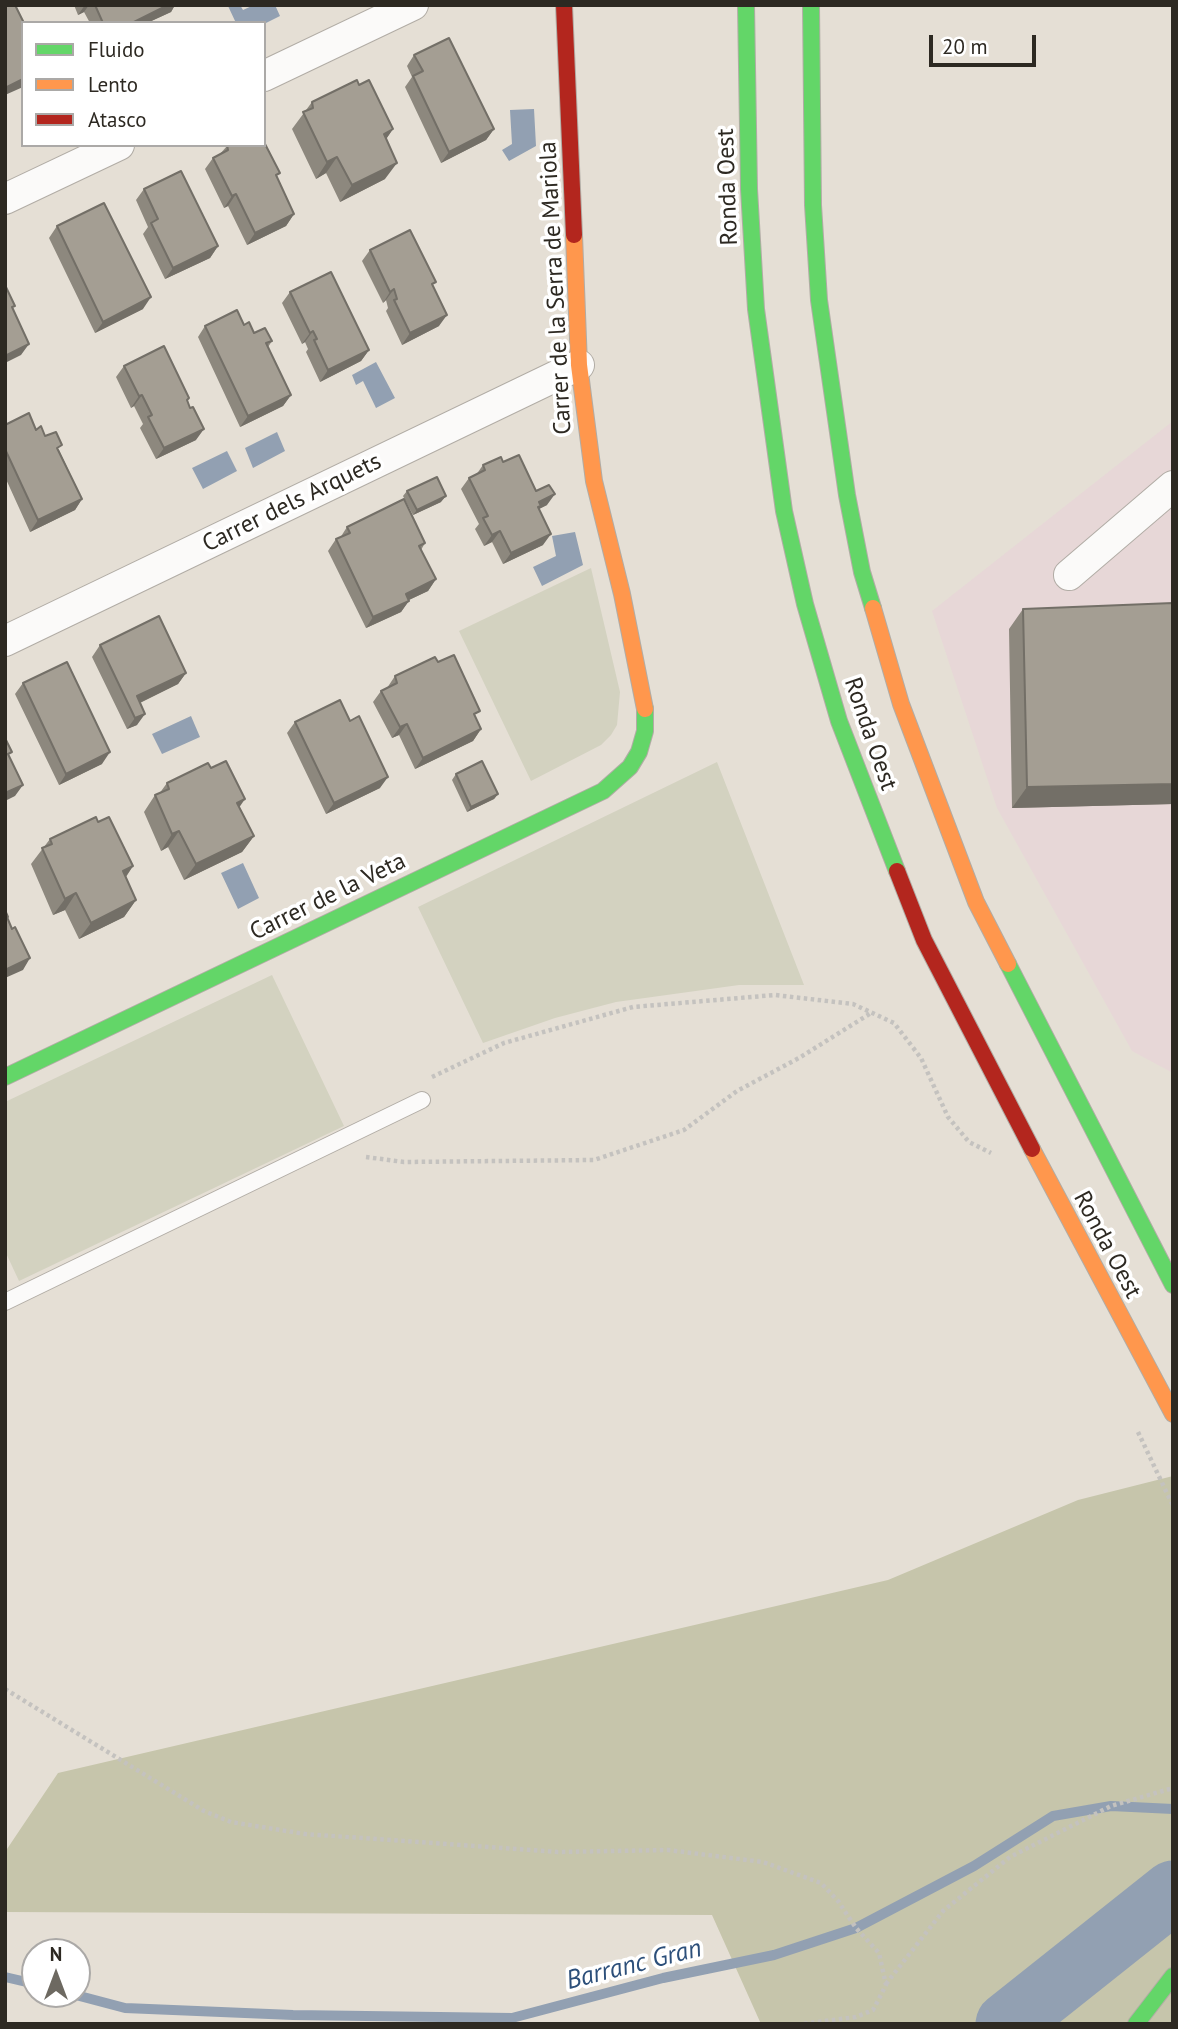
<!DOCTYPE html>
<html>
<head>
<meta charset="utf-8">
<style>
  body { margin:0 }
  #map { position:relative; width:1178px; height:2029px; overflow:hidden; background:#e5dfd5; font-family:"PT Sans",sans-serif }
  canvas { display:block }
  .frame { position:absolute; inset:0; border:7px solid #2d2922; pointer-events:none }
  .legend { position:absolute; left:21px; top:21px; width:245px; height:126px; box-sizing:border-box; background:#fff; border:2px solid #aba9a7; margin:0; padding:9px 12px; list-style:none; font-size:21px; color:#2d2922 }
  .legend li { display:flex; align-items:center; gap:14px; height:35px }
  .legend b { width:35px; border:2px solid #aba9a7 }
  .north { position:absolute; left:21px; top:1938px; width:70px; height:70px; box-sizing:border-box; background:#fff; border:2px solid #aba9a7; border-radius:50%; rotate:0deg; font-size:19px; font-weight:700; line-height:28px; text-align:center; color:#2d2922 }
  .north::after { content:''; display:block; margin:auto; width:24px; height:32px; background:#6d6961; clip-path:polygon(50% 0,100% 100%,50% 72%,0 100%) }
  .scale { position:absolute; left:929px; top:35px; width:107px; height:32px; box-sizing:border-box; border:4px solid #2d2922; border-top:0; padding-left:9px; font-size:21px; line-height:24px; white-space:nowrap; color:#2d2922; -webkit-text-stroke:5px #fff; paint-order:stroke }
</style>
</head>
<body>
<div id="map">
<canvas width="1178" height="2029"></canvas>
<div class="frame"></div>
<ul class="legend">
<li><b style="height:9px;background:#63d668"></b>Fluido</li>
<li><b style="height:9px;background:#ff974d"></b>Lento</li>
<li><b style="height:9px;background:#b3261e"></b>Atasco</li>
</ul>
<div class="north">N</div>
<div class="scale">20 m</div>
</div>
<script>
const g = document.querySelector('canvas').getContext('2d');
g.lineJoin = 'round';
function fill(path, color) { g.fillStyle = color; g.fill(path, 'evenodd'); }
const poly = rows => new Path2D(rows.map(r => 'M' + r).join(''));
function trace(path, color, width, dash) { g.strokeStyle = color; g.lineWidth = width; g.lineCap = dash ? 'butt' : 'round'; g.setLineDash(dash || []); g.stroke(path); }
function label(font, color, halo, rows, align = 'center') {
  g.font = font + ' "PT Sans",sans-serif'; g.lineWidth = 7; g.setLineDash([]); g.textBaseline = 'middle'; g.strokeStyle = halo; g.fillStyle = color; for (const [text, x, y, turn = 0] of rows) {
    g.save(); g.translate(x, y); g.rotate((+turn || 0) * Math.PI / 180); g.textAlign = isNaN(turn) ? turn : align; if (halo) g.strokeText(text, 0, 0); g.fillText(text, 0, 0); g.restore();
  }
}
const industrial = poly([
  [1173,421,1173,1073,1132,1051,997,808,932,611]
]);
const green = poly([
  [591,568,620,692,617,725,611,735,601,745,531,781,459,631],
  [717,762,804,985,739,985,616,1002,555,1018,483,1043,418,907],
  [272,975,344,1126,19,1281,5,1251,5,1102]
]);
const forest = poly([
  [1173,1476,1173,2024,761,2024,712,1915,5,1912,5,1852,58,1773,888,1580,1078,1500]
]);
const water = poly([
  [240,5,243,10,254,5,275,5,280,16,264,24,236,23,228,6],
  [534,109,536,146,509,161,502,150,512,144,510,110],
  [376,362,395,398,376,408,363,381,356,385,352,375],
  [277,432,285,451,253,468,245,448],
  [227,451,237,471,203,489,192,468],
  [575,532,583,565,542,586,533,567,556,556,552,536],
  [191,716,200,737,162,754,152,734],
  [243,863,259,898,238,909,221,873]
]);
const stream = poly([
  [5,1977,35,1984],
  [72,1994,125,2008,293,2015,512,2018,663,1978,774,1955,856,1928,974,1866,1053,1816,1111,1806,1173,1809]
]);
const river = poly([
  [1007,2024,1173,1892]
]);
const path = poly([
  [432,1077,504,1043,633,1007,775,995,853,1004,894,1023,921,1058,948,1117,969,1142,991,1153],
  [366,1157,404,1162,594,1160,684,1130,737,1091,799,1058,871,1013],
  [1138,1432,1173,1506],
  [5,1689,204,1811,231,1822,305,1834,558,1852,668,1850,763,1862,821,1883,838,1901,856,1928,879,1953,886,1985,873,2010,856,2017,802,2024],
  [886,1984,943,1911,1010,1857,1111,1806,1173,1788]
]);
const lane = poly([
  [5,1302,422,1100]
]);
const street = poly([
  [264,76,413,5],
  [5,199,119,145],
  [1069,575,1173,486],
  [5,641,579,365]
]);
const fast = poly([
  [746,5,749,189,756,309,784,511,805,604,839,721,897,871],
  [811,5,813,205,819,300,847,495,862,572,873,608],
  [1008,964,1173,1285],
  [5,1077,603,791,630,767,639,752,645,731,645,709],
  [1136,2024,1173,1976]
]);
const slow = poly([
  [574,235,579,365,594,481,622,594,645,709],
  [873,608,901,704,976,902,1008,964],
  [1032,1149,1173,1414]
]);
const jam = poly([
  [564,5,574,235],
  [897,871,924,940,1032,1149]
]);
const wall = poly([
  [74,5,175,5,171,12,147,23,90,23,84,12,78,15],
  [414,55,494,129,486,140,441,163,405,87,412,77,407,66],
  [359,85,393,129,386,139,385,179,340,202,326,173,316,179,292,129,312,102],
  [227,146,277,177,294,214,286,226,247,245,228,206,224,208,205,169,213,158,220,154],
  [144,189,218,246,210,258,165,279,143,234,148,227,136,200],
  [57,226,143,309,95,333,49,238],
  [370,250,433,286,439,326,402,345,386,311,388,308,386,300,383,303,362,261],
  [290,292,369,350,361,361,320,382,306,352,308,349,305,342,302,344,282,303],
  [244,325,254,333,272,341,268,347,291,395,283,406,240,427,198,337,205,326],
  [124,366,187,401,196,440,156,459,140,428,143,424,134,406,131,408,116,377],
  [5,425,36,430,45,436,59,450,82,499,75,510,30,532,5,477],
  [503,462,536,491,547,505,539,509,543,545,503,564,492,542,484,546,475,529,479,524,461,489,469,478,476,475,483,465],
  [407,491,441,502,413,515,403,496],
  [347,527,425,543,421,550,436,579,428,591,409,600,401,612,366,628,328,551,336,539,340,538],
  [1173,603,1173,804,1012,808,1009,629,1023,609],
  [100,645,186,673,178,684,140,703,137,725,127,729,92,657],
  [395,676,475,718,481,729,473,741,415,769,399,735,392,738,373,702,381,691,387,688],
  [23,683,102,764,59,785,15,694],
  [295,722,380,788,326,814,287,733],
  [211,768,239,808,254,836,242,852,184,880,168,847,161,851,144,812,155,795,159,794,167,783],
  [456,774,498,794,494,799,467,812,452,780],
  [98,822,133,866,126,877,136,900,124,917,79,939,65,910,53,915,31,864,50,839]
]);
const shadedWall = poly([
  [85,5,89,5,84,12,78,15],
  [168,5,175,5,171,12,147,23,132,23],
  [23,79,23,87,5,95,5,88],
  [393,129,382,145,384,134],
  [494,129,486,140,441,163,449,152],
  [337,157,326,173,316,179,327,162],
  [397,163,385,179,340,202,352,185],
  [236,194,228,206,224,208,232,196],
  [294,214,286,226,247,245,255,233],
  [218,246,210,258,165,279,173,268],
  [394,289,386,300,383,303,390,292],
  [151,297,143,309,95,333,103,322],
  [447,315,439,326,402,345,410,333],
  [313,331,305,342,302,344,310,333],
  [29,344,21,355,5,363,5,356],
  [369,350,361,361,320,382,328,370],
  [142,395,134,406,131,408,139,396],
  [291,395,283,406,240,427,248,416],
  [204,429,196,440,156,459,164,448],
  [555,494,547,505,539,509,533,517,539,502],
  [446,496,441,502,413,515,417,510],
  [82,499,75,510,30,532,38,520],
  [500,531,492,542,484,546,492,535],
  [551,534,543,545,503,564,511,553],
  [436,579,428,591,398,605,406,594],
  [409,601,401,612,366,628,373,617],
  [186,673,178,684,129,708,137,696],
  [145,714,137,725,127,729,135,718],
  [407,724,399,735,392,738,400,727],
  [481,729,473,741,415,769,423,758],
  [110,752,102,764,59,785,66,774],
  [388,777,380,788,326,814,334,803],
  [1173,784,1173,804,1012,808,1027,787],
  [23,785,15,796,5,801,5,793],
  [498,794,494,799,467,812,471,807],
  [245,799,234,815,237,803],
  [179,831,168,847,161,851,172,834],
  [254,836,242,852,184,880,196,864],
  [133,866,122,882,123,871],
  [76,893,65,910,53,915,65,899],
  [136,900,124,917,79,939,91,923],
  [30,958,23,970,5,978,5,970]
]);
const building = poly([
  [5,5,15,5,24,23,23,23,23,79,5,88,5,5],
  [95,5,168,5,132,23,103,23,95,5],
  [449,38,494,129,449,152,413,76,423,71,414,55,449,38],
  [357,80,359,85,369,80,393,129,384,134,397,163,352,185,337,157,327,162,303,112,313,108,312,102,357,80],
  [264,142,280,173,276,175,294,214,255,233,236,194,232,196,213,158,228,150,227,145,264,145,264,142],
  [181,171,218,246,173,268,151,223,158,219,144,189,181,171],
  [104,203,151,297,103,322,57,226,104,203],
  [410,230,436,282,432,284,447,315,410,333,394,300,397,299,394,289,390,292,370,250,410,230],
  [331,272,369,350,328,370,314,340,317,339,313,331,310,333,290,292,331,272],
  [5,285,15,306,12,307,29,344,5,356,5,285],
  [237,310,244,325,249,322,254,333,265,328,272,341,266,343,291,395,248,416,205,326,237,310],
  [164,346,189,398,187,400,190,408,193,407,204,429,164,448,148,417,152,415,142,395,139,396,124,366,164,346],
  [29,413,36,430,41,426,45,436,56,432,62,445,57,448,82,499,38,520,5,449,5,425,29,413],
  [519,455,536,491,549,485,555,494,539,502,541,506,538,507,551,534,511,553,500,531,492,535,483,518,488,516,469,478,485,470,483,465,501,457,503,462,519,455],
  [437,477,446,496,417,510,407,491,437,477],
  [404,499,425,543,419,546,436,579,406,594,409,601,373,617,336,539,350,533,347,527,404,499],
  [1173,603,1173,784,1027,787,1023,609,1173,603],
  [159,616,186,673,137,696,145,714,135,718,100,645,159,616],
  [454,655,480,711,474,714,481,729,423,758,407,724,400,727,381,691,397,683,395,676,435,657,438,662,454,655],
  [67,662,110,752,66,774,23,683,67,662],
  [340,700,350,721,359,716,388,777,334,803,295,722,340,700],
  [5,738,12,752,8,754,23,785,5,793,5,738],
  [226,761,245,799,237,803,254,836,196,864,179,831,172,834,155,795,169,789,167,783,208,763,211,768,226,761],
  [482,761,498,794,471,807,456,774,482,761],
  [96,817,98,822,109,817,133,866,123,871,136,900,91,923,76,893,65,899,42,848,52,844,50,839,96,817],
  [5,910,8,917,7,917,12,929,15,927,30,958,5,970,5,910]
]);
const streetNames = [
  ["Ronda Oest",728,187,-92],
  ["Carrer de la Serra de Mariola",556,288,-93],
  ["Carrer dels Arquets",292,503,-26],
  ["Ronda Oest",870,734,71],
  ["Carrer de la Veta",328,897,-26],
  ["Ronda Oest",1107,1245,62]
];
const waterNames = [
  ["Barranc Gran",634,1965,-14]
];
fill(industrial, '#e7d7d7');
fill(green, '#d3d2c0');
fill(forest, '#c6c5ab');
fill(water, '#92a0b2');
trace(stream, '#92a0b2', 10);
trace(river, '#92a0b2', 63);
trace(lane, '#b1aca5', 18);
trace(street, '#b1aca5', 32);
trace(fast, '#b1aca5', 18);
trace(slow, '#b1aca5', 18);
trace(jam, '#b1aca5', 18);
trace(path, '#c4c2bf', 4.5, [3.5, 3.5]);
trace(lane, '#fbfaf9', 16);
trace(street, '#fbfaf9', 30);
trace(fast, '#63d668', 16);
trace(slow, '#ff974d', 16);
trace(jam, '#b3261e', 16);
fill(wall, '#8d887e');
fill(shadedWall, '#736f67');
fill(building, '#a49e93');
trace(building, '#736f67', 2);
label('24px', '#2d2922', '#fff', streetNames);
label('italic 26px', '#2c4f7a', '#fff', waterNames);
</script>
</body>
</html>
